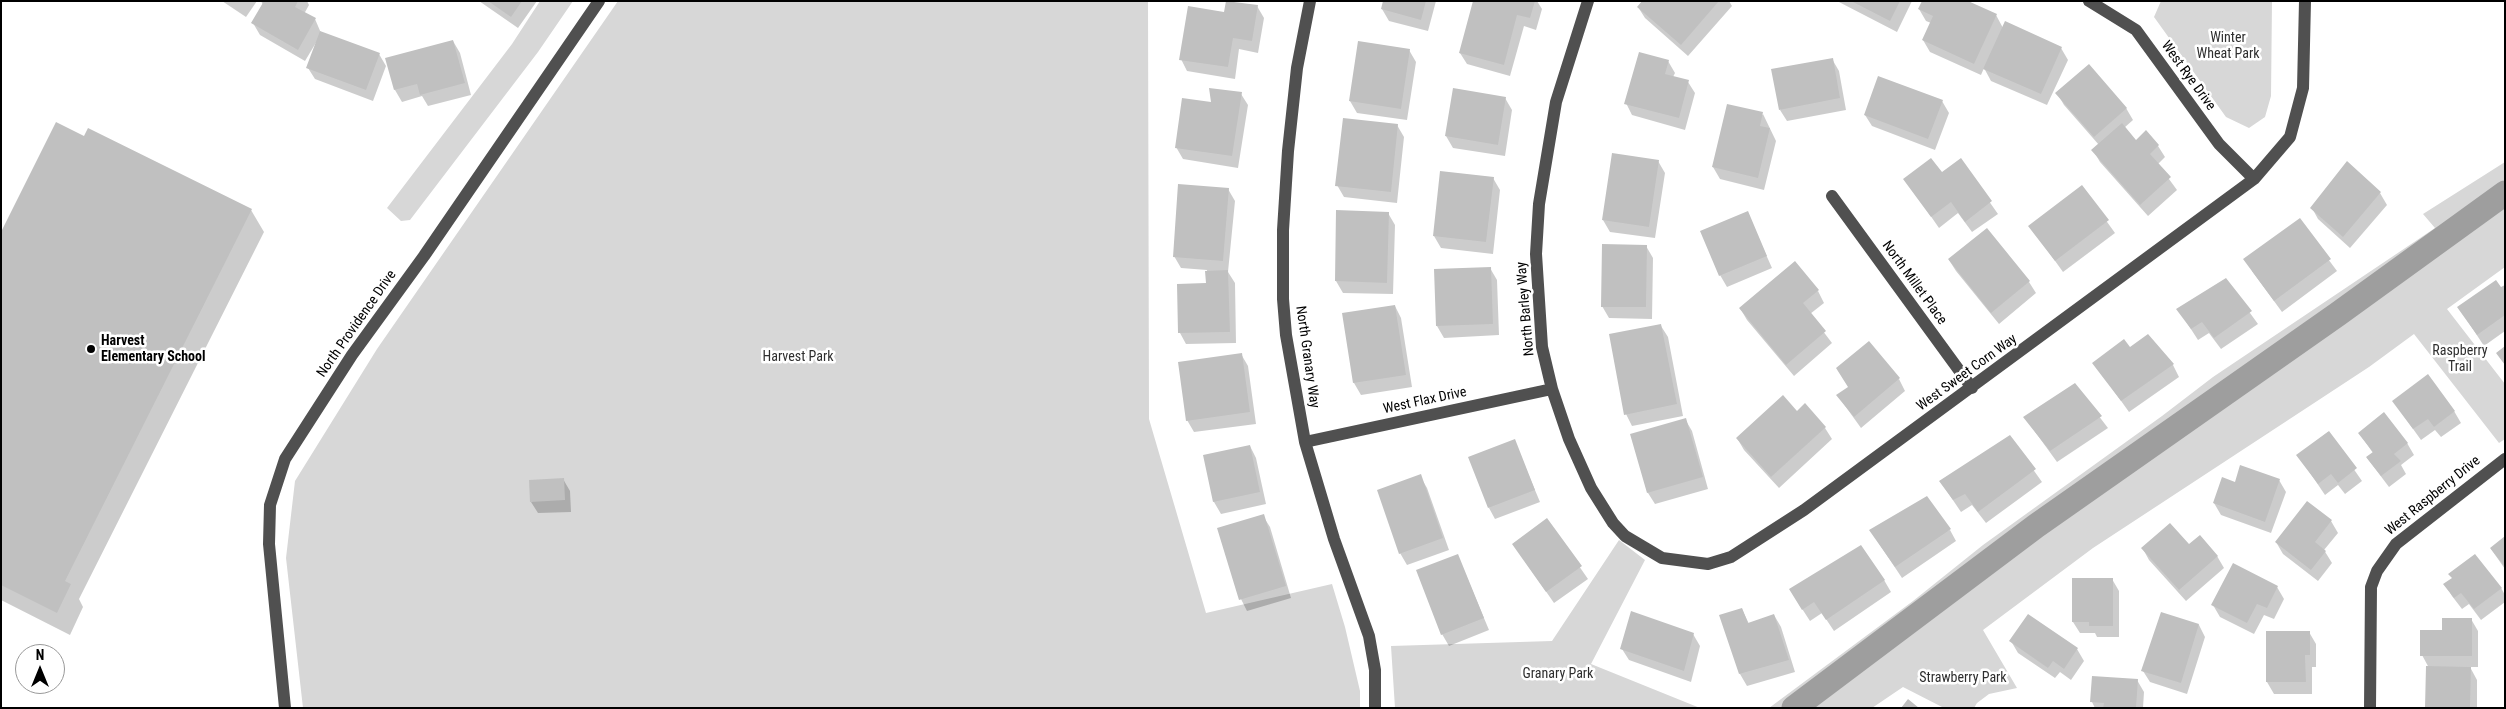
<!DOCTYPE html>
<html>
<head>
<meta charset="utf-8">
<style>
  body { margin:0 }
  #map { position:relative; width:2506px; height:709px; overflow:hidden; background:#fff; font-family:"Roboto Condensed",sans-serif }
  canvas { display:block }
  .frame { position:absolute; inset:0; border:2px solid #000; pointer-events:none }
  .north { position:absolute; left:15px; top:644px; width:50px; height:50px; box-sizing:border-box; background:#fff; border:1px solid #999; border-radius:50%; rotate:0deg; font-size:14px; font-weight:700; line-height:20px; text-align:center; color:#000 }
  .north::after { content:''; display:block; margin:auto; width:18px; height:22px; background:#000; clip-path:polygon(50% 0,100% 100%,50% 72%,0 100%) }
</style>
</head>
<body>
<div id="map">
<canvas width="2506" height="709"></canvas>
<div class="frame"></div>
<div class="north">N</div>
</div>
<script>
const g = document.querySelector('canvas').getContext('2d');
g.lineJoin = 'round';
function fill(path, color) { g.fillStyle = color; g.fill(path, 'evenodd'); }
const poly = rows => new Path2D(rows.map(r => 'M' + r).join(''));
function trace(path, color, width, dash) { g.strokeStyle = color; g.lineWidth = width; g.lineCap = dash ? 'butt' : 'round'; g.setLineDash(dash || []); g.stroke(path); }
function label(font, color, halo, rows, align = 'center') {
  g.font = font + ' "Roboto Condensed",sans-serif'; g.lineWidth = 5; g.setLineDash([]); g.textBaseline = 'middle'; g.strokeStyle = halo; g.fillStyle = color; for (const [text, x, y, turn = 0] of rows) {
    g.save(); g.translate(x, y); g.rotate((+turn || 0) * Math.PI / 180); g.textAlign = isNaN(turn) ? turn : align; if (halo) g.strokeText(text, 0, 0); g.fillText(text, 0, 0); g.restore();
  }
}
const green = poly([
  [540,1,573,1,538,52,410,220,401,221,387,208,512,44],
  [618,1,1148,1,1149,419,1206,613,1332,584,1345,627,1360,691,1360,708,303,708,286,558,295,481,377,349],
  [2161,1,2272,1,2271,96,2265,117,2249,128,2226,117,2154,17],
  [2505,162,2505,267,2447,309,2505,384,2505,439,2499,443,2414,334,2369,367,2093,548,1983,630,2017,688,1989,694,1977,703,1974,708,1944,708,1903,687,1872,708,1769,708,1913,601,1983,545,2162,416,2213,377,2435,228,2423,214],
  [1619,540,1645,560,1591,664,1700,708,1395,708,1391,646,1552,641]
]);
const shadow = poly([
  [222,1,257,1,246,17],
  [261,1,307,1,309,5,304,14,315,19,321,33,379,54,386,66,373,101,315,79,308,68,317,41,305,61,260,35,253,23,263,5],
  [479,1,537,1,518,28],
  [1384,1,1436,1,1428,31,1389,21,1382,9],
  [1474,1,1537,1,1542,9,1536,30,1524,26,1510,76,1467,64,1460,53],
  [1643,1,1729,1,1732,6,1688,56,1645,18,1638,7],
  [1837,1,1912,1,1897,32],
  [1257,6,1264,18,1258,53,1239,49,1235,79,1187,71,1181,59,1225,13],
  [1919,9,1996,15,2003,28,2061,48,2068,60,2047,105,1991,81,1984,68,1981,75,1930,52,1923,40,1931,23,1926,21],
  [453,41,460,53,471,95,428,106,422,96,402,102,395,90,387,59],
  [1409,50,1416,62,1407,120,1357,113,1350,101],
  [1832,59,1839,71,1846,110,1787,121,1780,110],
  [1668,61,1675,73,1673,77,1688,82,1695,93,1685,130,1632,115,1626,103],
  [2057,93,2126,108,2133,120,2124,128,2136,141,2158,146,2165,157,2158,164,2177,190,2148,216,2100,162,2093,150,2099,145,2064,105],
  [1241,94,1248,105,1238,168,1183,159,1176,147,1213,104],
  [1505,98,1512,110,1505,156,1453,148,1446,136],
  [1942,101,1949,113,1935,150,1872,126,1865,115],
  [1763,114,1776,141,1764,190,1720,179,1713,167],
  [1397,125,1404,137,1397,203,1344,197,1337,185],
  [1960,160,1998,214,1972,232,1958,213,1939,228,1905,179,1941,174],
  [1658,161,1665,173,1655,238,1610,232,1603,220],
  [1493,178,1500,190,1493,254,1441,248,1434,236],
  [2082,187,2115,233,2063,272,2030,226],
  [1228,189,1235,201,1228,272,1235,283,1236,343,1186,344,1180,333,1207,285,1207,270,1181,268,1174,256],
  [2380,193,2387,205,2350,248,2318,219,2312,208],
  [251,210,264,232,79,599,83,607,70,635,1,600,1,235],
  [1747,212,1772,268,1727,287,1720,275],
  [1388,213,1395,225,1393,294,1343,293,1336,281],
  [2299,220,2337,271,2282,312,2252,271],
  [1987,230,2029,282,2036,293,1999,324,1956,271,1949,260],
  [1646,246,1653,258,1652,319,1609,318,1602,306],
  [1490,268,1497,280,1499,335,1444,338,1437,326],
  [2226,280,2258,324,2221,349,2209,333,2198,340,2178,309],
  [2505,286,2505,331,2484,346,2459,308],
  [1818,291,1824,303,1810,314,1832,343,1794,376,1747,320,1740,308],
  [1395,306,1401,318,1412,387,1361,395,1354,383,1344,314],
  [1661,326,1668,337,1683,416,1632,426,1626,414],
  [2148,336,2173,365,2179,377,2129,412,2094,363,2130,349],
  [1241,354,1248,366,1256,424,1194,432,1187,420],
  [1899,379,1905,391,1861,428,1838,396],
  [2075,385,2108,428,2057,462,2025,418],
  [2393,401,2454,411,2461,423,2441,437,2435,430,2421,440],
  [1797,413,1825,428,1832,439,1779,488,1744,450,1737,438],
  [1685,419,1692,431,1708,489,1655,504,1648,493,1631,435],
  [2328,432,2362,481,2345,494,2338,485,2325,495,2298,455],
  [2359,433,2407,443,2414,455,2401,465,2406,474,2389,487,2367,458,2373,453],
  [2010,437,2042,482,1986,523,1972,505,1961,512,1940,481],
  [1514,440,1540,502,1495,519,1489,508],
  [1250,446,1256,458,1266,504,1221,514,1214,502,1204,456],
  [1420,476,1427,488,1449,550,1407,565,1400,553],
  [563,479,570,491,571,512,538,513,531,502],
  [2279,480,2286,492,2271,533,2221,515,2214,503,2235,483],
  [2308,503,2331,521,2338,533,2324,550,2332,563,2318,581,2283,554,2276,542],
  [1263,516,1270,527,1291,598,1247,611,1241,599],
  [1547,520,1588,579,1554,603,1513,544],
  [1950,530,1956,541,1902,578,1878,542],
  [2505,538,2505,569,2491,549],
  [2189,546,2217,556,2224,568,2186,601,2149,560,2143,549],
  [1458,556,1489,630,1449,646,1442,634],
  [2112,579,2119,591,2119,637,2097,637,2095,633,2080,633,2073,622],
  [2453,579,2501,588,2505,595,2505,602,2481,620,2469,604,2462,609,2452,596,2445,584],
  [1884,580,1891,592,1834,631,1822,613,1810,621,1797,601],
  [2277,587,2284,599,2274,619,2264,615,2254,634,2220,617,2213,605],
  [1742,609,1749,624,1774,615,1781,627,1795,672,1747,686,1740,674,1721,616],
  [2161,614,2199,625,2205,637,2187,694,2150,682,2143,671],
  [2471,619,2478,631,2478,667,2470,667,2477,680,2477,708,2426,708,2429,668,2422,655,2444,631],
  [2309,632,2316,644,2316,667,2312,667,2312,694,2274,694,2267,682],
  [1693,634,1700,646,1691,682,1629,660,1622,649],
  [2011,641,2077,649,2084,661,2071,680,2060,672,2055,678,2018,653],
  [2137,680,2144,692,2143,708,2095,708,2092,702]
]);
const canal = poly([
  [1794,708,2036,526,2338,314,2505,193]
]);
const building = poly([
  [264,1,298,1,295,7,316,18,298,50,251,23],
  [488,1,522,1,511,17],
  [1226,1,1258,5,1252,41,1233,38,1228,67,1179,60,1188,6,1224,12],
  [1383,1,1426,1,1421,20,1381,9],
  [1473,1,1535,1,1530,18,1517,15,1504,65,1459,53],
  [1642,1,1719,1,1681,45,1637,7],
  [1851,1,1900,1,1890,21],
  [1922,1,1968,1,1997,14,1974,64,1922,40,1933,16,1918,9],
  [2005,21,2062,47,2041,94,1983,69],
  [320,31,380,53,366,90,306,68],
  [453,40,465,83,420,95,417,84,394,90,385,58],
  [1358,41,1410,49,1401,109,1349,101],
  [1639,52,1669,60,1665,74,1689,80,1679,118,1624,104],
  [1833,58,1840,98,1779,110,1771,69],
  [2089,64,2127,108,2094,137,2055,93],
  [1878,76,1943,100,1928,139,1864,115],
  [1209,88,1242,92,1232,156,1175,148,1182,98,1211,102],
  [1453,88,1506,97,1498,145,1445,136],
  [1727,104,1763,112,1760,126,1770,128,1758,178,1712,167],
  [1343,118,1398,124,1391,192,1335,186],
  [56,122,84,136,88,128,252,209,65,581,71,584,57,613,1,585,1,232],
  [2122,123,2136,140,2146,130,2159,145,2150,154,2171,177,2140,205,2091,150],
  [1612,153,1659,160,1649,227,1602,220],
  [1931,158,1942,172,1961,158,1992,201,1965,222,1951,202,1931,217,1903,179],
  [2347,161,2381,192,2343,237,2310,208],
  [1440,171,1494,177,1486,242,1433,236],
  [1178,184,1229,188,1223,261,1173,257],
  [2082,185,2109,220,2055,261,2028,226],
  [1336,210,1389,212,1387,283,1335,281],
  [1748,211,1767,256,1719,276,1700,231],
  [2300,218,2331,259,2274,301,2243,259],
  [1987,228,2030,281,1991,313,1948,259],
  [1602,244,1647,245,1646,307,1601,307],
  [1795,261,1819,290,1803,303,1826,331,1786,365,1739,308],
  [1491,267,1493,324,1436,326,1434,269],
  [1228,270,1230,332,1178,333,1177,284,1206,283,1205,271],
  [2226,278,2252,311,2214,338,2202,322,2191,329,2176,309],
  [2496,280,2501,287,2505,285,2505,315,2477,335,2457,307],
  [1395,305,1406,375,1353,383,1342,313],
  [1661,324,1677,404,1624,415,1609,334],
  [2148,334,2174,364,2121,401,2092,363,2124,339,2130,347],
  [1869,341,1900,378,1854,417,1836,395,1848,387,1836,368],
  [2505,346,2505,365,2496,353],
  [1242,353,1250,412,1186,421,1178,362],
  [2428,374,2455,411,2434,427,2428,419,2413,429,2392,401],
  [2075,383,2102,416,2050,451,2023,417],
  [1783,395,1797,411,1805,403,1826,427,1771,477,1736,438],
  [2384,412,2408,443,2394,454,2401,461,2381,476,2366,457,2373,452,2358,433],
  [1686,418,1703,477,1647,493,1630,434],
  [2329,431,2357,468,2338,483,2331,474,2318,484,2296,455],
  [2010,435,2036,469,1978,512,1965,494,1953,500,1939,481],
  [1515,439,1535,490,1488,508,1468,457],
  [1250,445,1260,492,1213,502,1203,455],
  [2240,465,2280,479,2265,522,2213,503,2222,477,2235,482],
  [1421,474,1443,538,1399,554,1377,490],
  [564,478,565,500,530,502,529,480],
  [1927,496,1951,529,1895,567,1869,530],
  [2307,501,2332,520,2315,542,2326,551,2311,570,2275,542],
  [1264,514,1286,586,1239,600,1217,528],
  [1547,518,1582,566,1546,592,1512,544],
  [2170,523,2189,544,2200,535,2218,556,2179,590,2141,548],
  [2505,536,2505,567,2490,548],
  [1861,545,1885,580,1826,620,1814,602,1802,610,1789,589],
  [1458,554,1484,618,1441,635,1416,570],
  [2475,554,2502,588,2474,609,2461,593,2454,598,2443,584,2452,578,2448,574],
  [2233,563,2278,586,2267,608,2257,604,2247,623,2211,605],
  [2072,578,2113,578,2113,626,2089,626,2089,622,2072,622],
  [1742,608,1748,623,1774,614,1789,660,1739,674,1719,615],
  [1631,611,1694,633,1684,671,1620,649],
  [2161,612,2199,624,2181,683,2141,671],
  [2028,614,2078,648,2064,669,2053,661,2048,668,2009,641],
  [2442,618,2472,618,2472,656,2420,656,2420,630,2442,630],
  [2266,631,2310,631,2310,655,2305,655,2306,682,2266,682],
  [2426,666,2471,667,2470,708,2425,708],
  [2092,676,2138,679,2136,708,2103,708,2104,703,2090,702],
  [1908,699,1919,708,1901,708]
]);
const minor = poly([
  [1310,1,1297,68,1288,151,1283,230,1283,299,1286,335,1305,442,1334,539,1369,636,1375,670,1375,708],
  [1588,1,1556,102,1539,204,1536,254,1542,347,1552,389,1569,439,1591,488,1613,523,1625,536,1662,558,1708,564,1731,557,1804,510,2254,179,2290,137,2303,88,2305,1],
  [2089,1,2136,30,2219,144,2254,179],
  [1832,196,1972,388],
  [1305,442,1552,389],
  [285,708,269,544,270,505,285,459,352,355,424,256,599,1],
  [2370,708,2371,587,2377,571,2396,544,2505,459]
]);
const markers = [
  [91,349,5,"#000"]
];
const parkNames = [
  ["Winter",2228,38],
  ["Wheat Park",2228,54],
  ["Raspberry",2460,351],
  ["Trail",2460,367],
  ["Harvest Park",798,357],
  ["Granary Park",1558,674],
  ["Strawberry Park",1963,678]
];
const streetNames = [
  ["West Rye Drive",2188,76,54],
  ["North Millet Place",1914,283,54],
  ["North Barley Way",1526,309,-95],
  ["North Providence Drive",357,324,-55],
  ["North Granary Way",1307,357,82],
  ["West Sweet Corn Way",1967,373,-36],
  ["West Flax Drive",1425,401,-12],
  ["West Raspberry Drive",2433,496,-39]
];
const poiNames = [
  ["Harvest",101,341],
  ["Elementary School",101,357]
];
fill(green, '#d7d7d7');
fill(shadow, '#0003');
trace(canal, '#9e9e9e', 25);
fill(building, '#c0c0c0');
trace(minor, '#505050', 12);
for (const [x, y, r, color] of markers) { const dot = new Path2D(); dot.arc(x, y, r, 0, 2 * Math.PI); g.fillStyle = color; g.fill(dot); trace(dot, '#fff', 2); }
label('14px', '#2e2e2e', '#fff', parkNames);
label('14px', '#000', '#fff', streetNames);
label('bold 14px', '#000', '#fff', poiNames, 'left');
</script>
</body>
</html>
